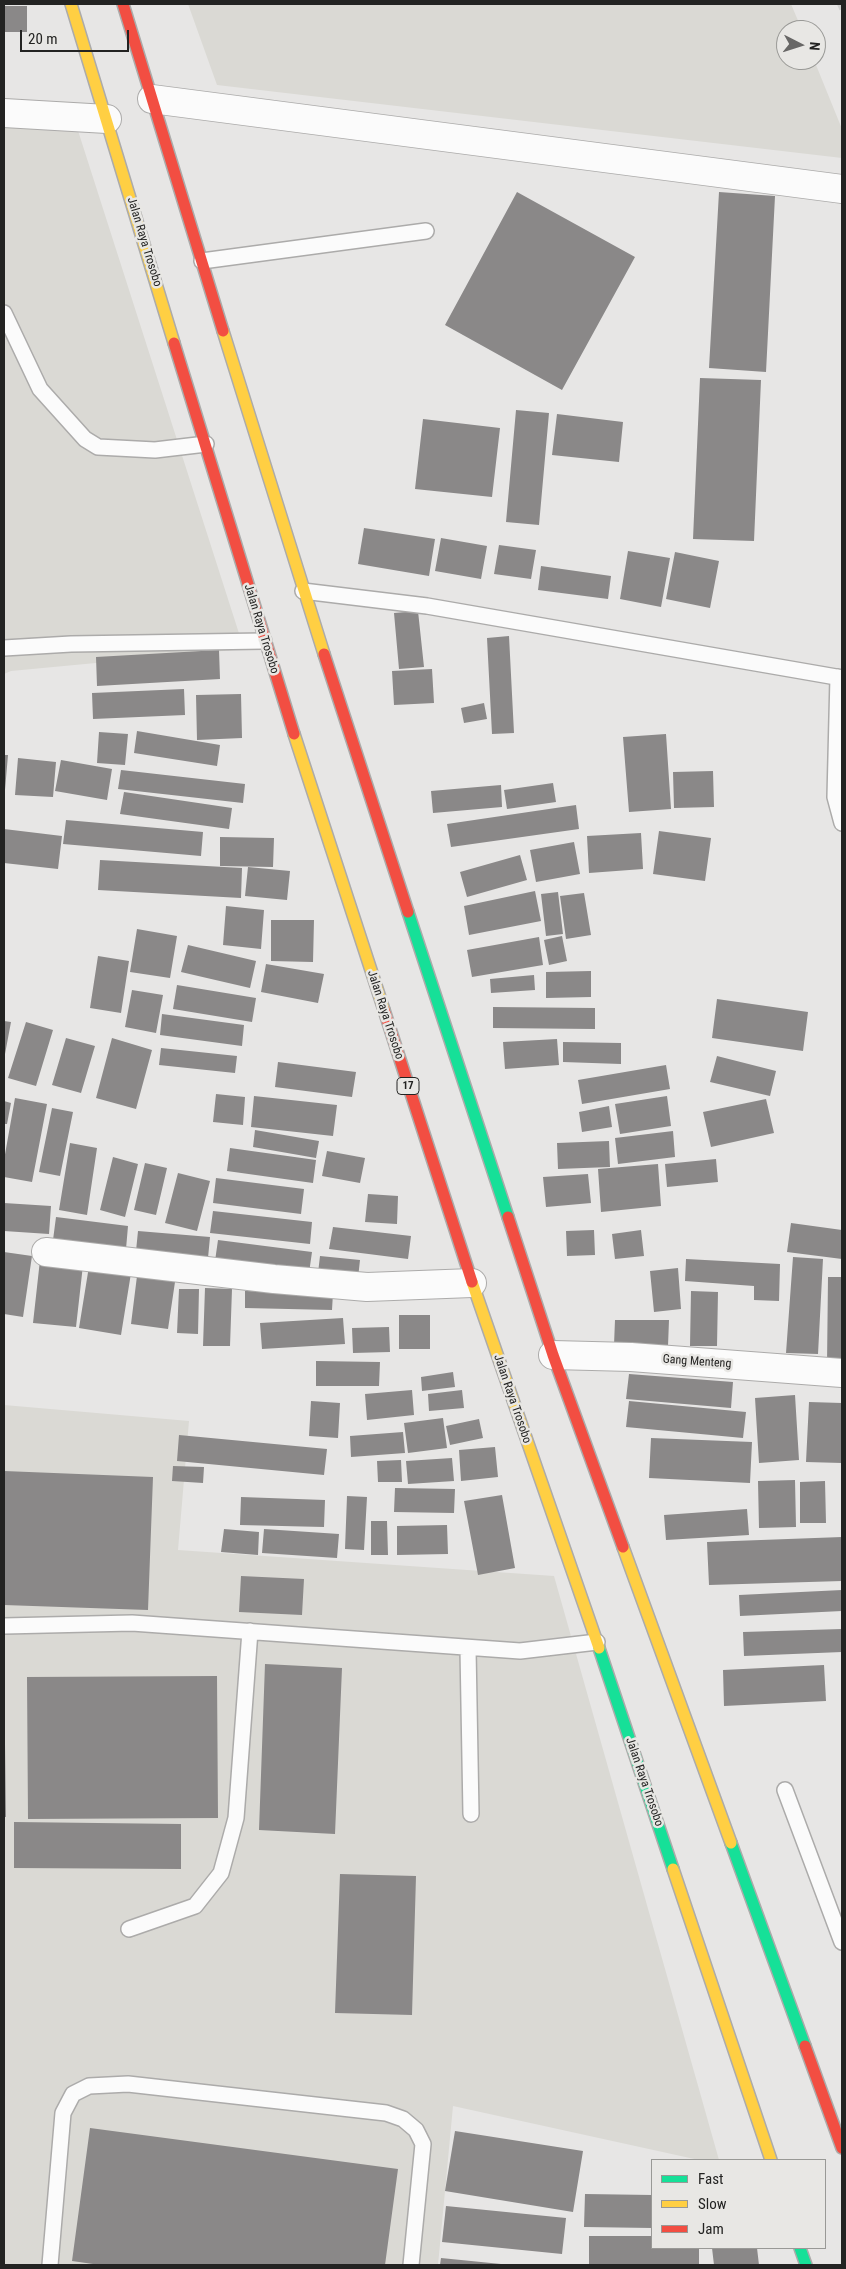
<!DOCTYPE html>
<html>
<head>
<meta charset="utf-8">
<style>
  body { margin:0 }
  #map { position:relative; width:846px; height:2269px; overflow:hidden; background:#e7e6e5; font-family:"Roboto Condensed",sans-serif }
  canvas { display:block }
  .frame { position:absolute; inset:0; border:5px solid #232322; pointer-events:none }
  .legend { position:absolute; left:651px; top:2159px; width:175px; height:90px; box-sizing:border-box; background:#e8e7e4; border:1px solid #999996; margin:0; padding:6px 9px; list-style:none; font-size:15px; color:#232322 }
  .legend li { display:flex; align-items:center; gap:10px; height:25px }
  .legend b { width:25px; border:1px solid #999996 }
  .north { position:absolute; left:776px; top:20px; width:50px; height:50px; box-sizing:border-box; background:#e8e7e4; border:1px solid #999996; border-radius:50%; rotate:95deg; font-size:14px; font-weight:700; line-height:20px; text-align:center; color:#232322 }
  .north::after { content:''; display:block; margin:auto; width:18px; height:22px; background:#686766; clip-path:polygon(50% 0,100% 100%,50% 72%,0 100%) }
  .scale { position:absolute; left:20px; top:30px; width:109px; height:22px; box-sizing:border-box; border:2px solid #232322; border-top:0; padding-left:6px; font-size:15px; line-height:18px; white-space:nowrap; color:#232322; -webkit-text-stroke:4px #e8e7e4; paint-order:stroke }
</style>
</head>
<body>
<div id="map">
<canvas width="846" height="2269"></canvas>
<div class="frame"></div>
<ul class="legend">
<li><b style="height:6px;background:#16e098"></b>Fast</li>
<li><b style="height:6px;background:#ffcf43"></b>Slow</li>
<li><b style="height:6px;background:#f24e42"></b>Jam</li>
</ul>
<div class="north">N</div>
<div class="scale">20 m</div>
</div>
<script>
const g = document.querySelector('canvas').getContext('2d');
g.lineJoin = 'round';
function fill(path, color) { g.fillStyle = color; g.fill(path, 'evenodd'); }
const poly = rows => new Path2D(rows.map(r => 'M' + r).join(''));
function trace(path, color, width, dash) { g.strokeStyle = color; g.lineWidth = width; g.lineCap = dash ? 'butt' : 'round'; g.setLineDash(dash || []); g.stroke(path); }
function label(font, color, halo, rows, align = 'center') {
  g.font = font + ' "Roboto Condensed",sans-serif'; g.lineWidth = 5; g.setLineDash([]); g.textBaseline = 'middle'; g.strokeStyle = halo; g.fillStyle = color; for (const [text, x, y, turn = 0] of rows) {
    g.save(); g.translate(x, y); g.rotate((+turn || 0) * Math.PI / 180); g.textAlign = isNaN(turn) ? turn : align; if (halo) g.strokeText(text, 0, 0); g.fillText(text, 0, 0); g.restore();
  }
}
const built = poly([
  [188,4,791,4,802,30,786,30,786,60,814,60,842,129,842,158,217,85],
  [4,110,73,115,244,649,11,671,4,674],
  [4,1405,189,1421,178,1550,554,1576,719,2160,699,2160,453,2106,438,2265,4,2265]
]);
const building = poly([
  [4,6,27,6,27,32,4,32],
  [517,192,635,257,562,390,445,325],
  [719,192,775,196,766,372,709,368],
  [700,378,761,380,754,541,693,539],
  [516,410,549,413,539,525,506,522],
  [557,414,623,422,619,462,552,455],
  [423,419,500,428,492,497,415,489],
  [364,528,435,539,429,576,358,564],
  [441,538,487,546,481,579,435,571],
  [499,545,536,550,531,579,494,574],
  [628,551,670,558,661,607,620,599],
  [675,552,719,561,710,608,666,599],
  [541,566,611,576,608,599,538,590],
  [418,611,424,667,399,669,394,613],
  [509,636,514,733,492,734,487,638],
  [219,650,220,679,97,686,96,657],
  [432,669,434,703,394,705,392,671],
  [184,689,185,715,93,719,92,693],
  [241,694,242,738,197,740,196,695],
  [484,703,487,719,464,723,461,708],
  [137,731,220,745,217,766,134,753],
  [99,732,128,734,125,765,97,763],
  [666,734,671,809,629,812,623,737],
  [4,755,8,755,5,790,4,790],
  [18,758,56,762,53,797,15,795],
  [61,760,112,769,107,800,55,791],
  [121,770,245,784,243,803,118,789],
  [713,771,714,807,674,808,673,772],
  [553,783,556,802,507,809,504,790],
  [501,785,502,807,433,813,431,791],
  [124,792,232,808,229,829,120,814],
  [576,805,579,829,451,847,447,824],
  [66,820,203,832,201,856,63,844],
  [4,829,62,836,58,869,4,863],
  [659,831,711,838,705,881,653,874],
  [641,833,643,869,589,873,587,836],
  [220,837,274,838,273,867,220,866],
  [574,842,580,874,536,882,530,850],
  [520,855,527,880,467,897,460,872],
  [100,860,242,868,241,898,98,890],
  [248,867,290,871,287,900,245,896],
  [535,891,541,921,469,935,464,906],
  [558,892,563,934,546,936,541,894],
  [584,893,591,935,566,939,560,896],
  [226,906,264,910,261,949,223,945],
  [271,920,314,920,313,962,271,961],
  [137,929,177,936,170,978,130,972],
  [562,936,567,961,549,965,544,940],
  [539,937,543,965,472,977,467,950],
  [188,945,256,961,250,988,181,972],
  [98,956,129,961,121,1013,90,1008],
  [266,964,324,974,318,1003,261,992],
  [591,971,591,997,546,998,546,972],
  [534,975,535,990,491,993,490,979],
  [177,985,256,998,252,1022,173,1009],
  [132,990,163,995,156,1033,125,1027],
  [717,999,808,1012,803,1051,712,1038],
  [493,1007,595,1008,595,1029,493,1028],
  [162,1014,244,1025,242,1046,160,1035],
  [4,1021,11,1022,5,1054,4,1054],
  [26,1022,53,1030,36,1086,8,1078],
  [66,1038,95,1046,81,1093,52,1085],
  [112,1038,152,1050,136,1109,96,1098],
  [557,1039,559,1065,505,1069,503,1042],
  [563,1042,621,1043,621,1064,563,1062],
  [161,1048,237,1056,235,1073,159,1065],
  [717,1056,776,1071,770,1096,710,1082],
  [278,1062,356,1072,352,1097,275,1087],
  [666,1065,670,1089,582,1104,578,1080],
  [216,1094,245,1097,243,1125,213,1122],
  [254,1096,337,1105,333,1136,251,1127],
  [667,1096,671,1126,620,1134,615,1104],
  [15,1098,47,1104,32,1182,4,1177,4,1160],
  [766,1099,774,1133,711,1147,703,1112],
  [4,1101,11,1103,7,1124,4,1124],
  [609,1106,612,1127,582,1132,579,1112],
  [52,1108,73,1112,60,1176,39,1172],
  [255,1130,319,1141,316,1158,253,1147],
  [673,1131,675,1157,618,1164,615,1138],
  [609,1141,610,1167,558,1169,557,1143],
  [70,1143,97,1148,87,1215,59,1210],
  [230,1148,316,1160,313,1183,227,1171],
  [327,1151,365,1158,360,1183,322,1176],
  [113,1157,138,1164,125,1217,100,1210],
  [716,1159,718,1182,667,1187,665,1164],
  [145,1163,167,1168,156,1215,134,1210],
  [658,1164,661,1206,601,1212,598,1169],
  [178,1173,210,1181,197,1231,165,1223],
  [588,1174,591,1203,546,1207,543,1177],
  [216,1178,304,1189,301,1214,213,1203],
  [368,1194,398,1196,397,1224,365,1222],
  [4,1203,51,1206,49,1234,4,1231],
  [213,1211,312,1222,310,1244,210,1233],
  [56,1217,128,1226,126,1249,53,1240],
  [791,1223,842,1230,842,1259,787,1252],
  [333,1227,411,1236,408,1259,329,1249],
  [594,1230,595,1255,567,1256,566,1231],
  [641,1230,644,1256,615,1259,612,1234],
  [138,1231,210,1237,208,1258,136,1251],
  [218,1240,312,1252,309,1273,215,1261],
  [4,1252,32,1256,23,1317,4,1314],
  [320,1256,360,1260,358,1278,318,1273],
  [793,1257,823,1259,818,1354,786,1353],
  [686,1259,780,1264,779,1301,754,1300,754,1286,685,1281],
  [40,1260,83,1265,76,1327,33,1323],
  [90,1260,132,1267,121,1335,79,1328],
  [678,1268,681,1309,654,1312,650,1271],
  [137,1276,175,1282,168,1329,131,1324],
  [828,1277,842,1277,842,1366,827,1365],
  [205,1288,232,1289,230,1346,203,1346],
  [179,1289,199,1289,198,1334,177,1333],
  [245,1291,333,1293,332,1310,245,1308],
  [691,1291,718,1292,717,1346,690,1346],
  [399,1315,430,1315,430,1349,399,1349],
  [343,1318,345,1344,262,1349,260,1323],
  [615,1320,669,1320,668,1346,614,1345],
  [389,1327,390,1352,353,1353,352,1328],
  [316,1361,380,1362,379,1386,316,1386],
  [453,1372,455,1387,422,1391,421,1377],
  [629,1374,733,1382,731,1408,626,1399],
  [412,1390,414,1415,367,1420,365,1394],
  [462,1390,464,1408,429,1411,428,1394],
  [795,1395,799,1460,759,1463,755,1398],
  [311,1401,340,1403,338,1438,309,1436],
  [629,1401,746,1412,743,1438,626,1427],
  [809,1402,842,1403,842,1463,806,1462],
  [443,1418,447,1448,408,1453,404,1423],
  [479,1419,483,1438,450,1445,446,1426],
  [403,1432,405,1453,351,1457,350,1436],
  [179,1435,327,1449,324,1475,177,1461],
  [651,1438,752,1442,750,1483,649,1478],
  [495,1447,498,1477,461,1481,459,1450],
  [452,1458,454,1481,408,1484,406,1461],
  [401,1460,402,1482,378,1482,377,1461],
  [173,1466,204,1467,203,1483,172,1481],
  [4,1471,153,1477,148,1610,4,1605],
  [795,1480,796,1527,759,1528,758,1481],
  [825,1481,826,1523,800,1523,800,1482],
  [395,1488,455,1489,454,1513,394,1512],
  [502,1495,515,1568,478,1575,464,1501],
  [347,1496,367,1497,364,1550,345,1549],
  [241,1497,325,1500,324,1527,240,1525],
  [747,1509,749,1535,666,1540,664,1515],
  [371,1521,387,1521,388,1555,371,1555],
  [447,1525,448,1554,397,1555,397,1526],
  [224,1529,259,1532,258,1555,221,1552],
  [264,1529,339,1534,337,1558,262,1553],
  [842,1537,842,1581,709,1585,707,1542],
  [241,1576,304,1579,302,1615,239,1612],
  [842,1590,842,1611,740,1616,739,1595],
  [842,1629,842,1652,744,1656,743,1632],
  [265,1664,342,1668,335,1834,259,1830],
  [824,1665,826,1701,724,1706,723,1670],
  [217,1676,218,1818,28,1819,27,1677],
  [4,1744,5,1744,6,1817,4,1817],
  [14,1822,181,1824,181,1869,14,1868],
  [340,1874,416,1876,412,2015,335,2013],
  [90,2128,398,2169,385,2265,100,2265,72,2261],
  [455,2131,583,2151,573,2212,445,2191],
  [585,2194,652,2195,652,2228,584,2227],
  [446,2206,566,2218,562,2254,442,2242],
  [589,2236,652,2236,652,2248,699,2248,699,2265,589,2265],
  [712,2248,757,2248,759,2265,714,2265],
  [441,2258,501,2264,501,2265,440,2265]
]);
const lane = poly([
  [202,261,426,231],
  [4,313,40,389,85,439,98,447,155,450,206,444],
  [303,591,427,606,842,678],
  [4,648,71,644,264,641],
  [838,677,835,797,842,823],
  [4,1626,132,1623,520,1651,597,1642],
  [468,1649,471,1814],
  [785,1790,842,1942],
  [129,1929,195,1906,221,1873,236,1818,250,1631],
  [50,2265,63,2113,73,2094,89,2086,128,2084,386,2113,403,2119,416,2130,423,2144,411,2265]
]);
const street = poly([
  [152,99,842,189],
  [4,113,107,119],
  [46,1252,274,1279,367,1287,472,1283],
  [553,1355,631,1357,842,1373]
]);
const fast = poly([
  [408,912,508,1217],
  [599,1648,673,1869],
  [731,1843,805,2046],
  [800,2248,806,2265]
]);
const slow = poly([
  [71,4,174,343],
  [223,331,324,654],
  [294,734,384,1010],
  [472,1282,599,1648],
  [623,1547,731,1843],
  [673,1869,771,2160]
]);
const jam = poly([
  [123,4,223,331],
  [174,343,294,734],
  [324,654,408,912],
  [384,1010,472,1282],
  [508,1217,553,1355,623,1547],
  [805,2046,842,2148]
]);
const rail = poly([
  [839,4,842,11]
]);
const shields = [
  [408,1086,22]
];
const shieldNames = [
  ["17",408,1086]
];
const streetNames = [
  ["Jalan Raya Trosobo",144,242,73],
  ["Jalan Raya Trosobo",261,629,73],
  ["Jalan Raya Trosobo",385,1015,72],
  ["Gang Menteng",697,1362,4],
  ["Jalan Raya Trosobo",512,1399,71],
  ["Jalan Raya Trosobo",644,1782,71]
];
fill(built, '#dad9d4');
fill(building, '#8a8888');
trace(lane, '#acabaa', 18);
trace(street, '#acabaa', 30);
trace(fast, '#acabaa', 14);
trace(slow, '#acabaa', 14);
trace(jam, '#acabaa', 14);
trace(lane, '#fbfbfb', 15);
trace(street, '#fbfbfb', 28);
trace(fast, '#16e098', 11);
trace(slow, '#ffcf43', 11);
trace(jam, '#f24e42', 11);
trace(rail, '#d0d0cf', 4, [6, 6]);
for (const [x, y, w] of shields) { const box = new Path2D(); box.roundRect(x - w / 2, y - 8.5, w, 17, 4); g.fillStyle = '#e8e7e4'; g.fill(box); trace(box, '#232322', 1); }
label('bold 11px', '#232322', null, shieldNames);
label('12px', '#232322', '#e8e7e4', streetNames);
</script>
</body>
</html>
